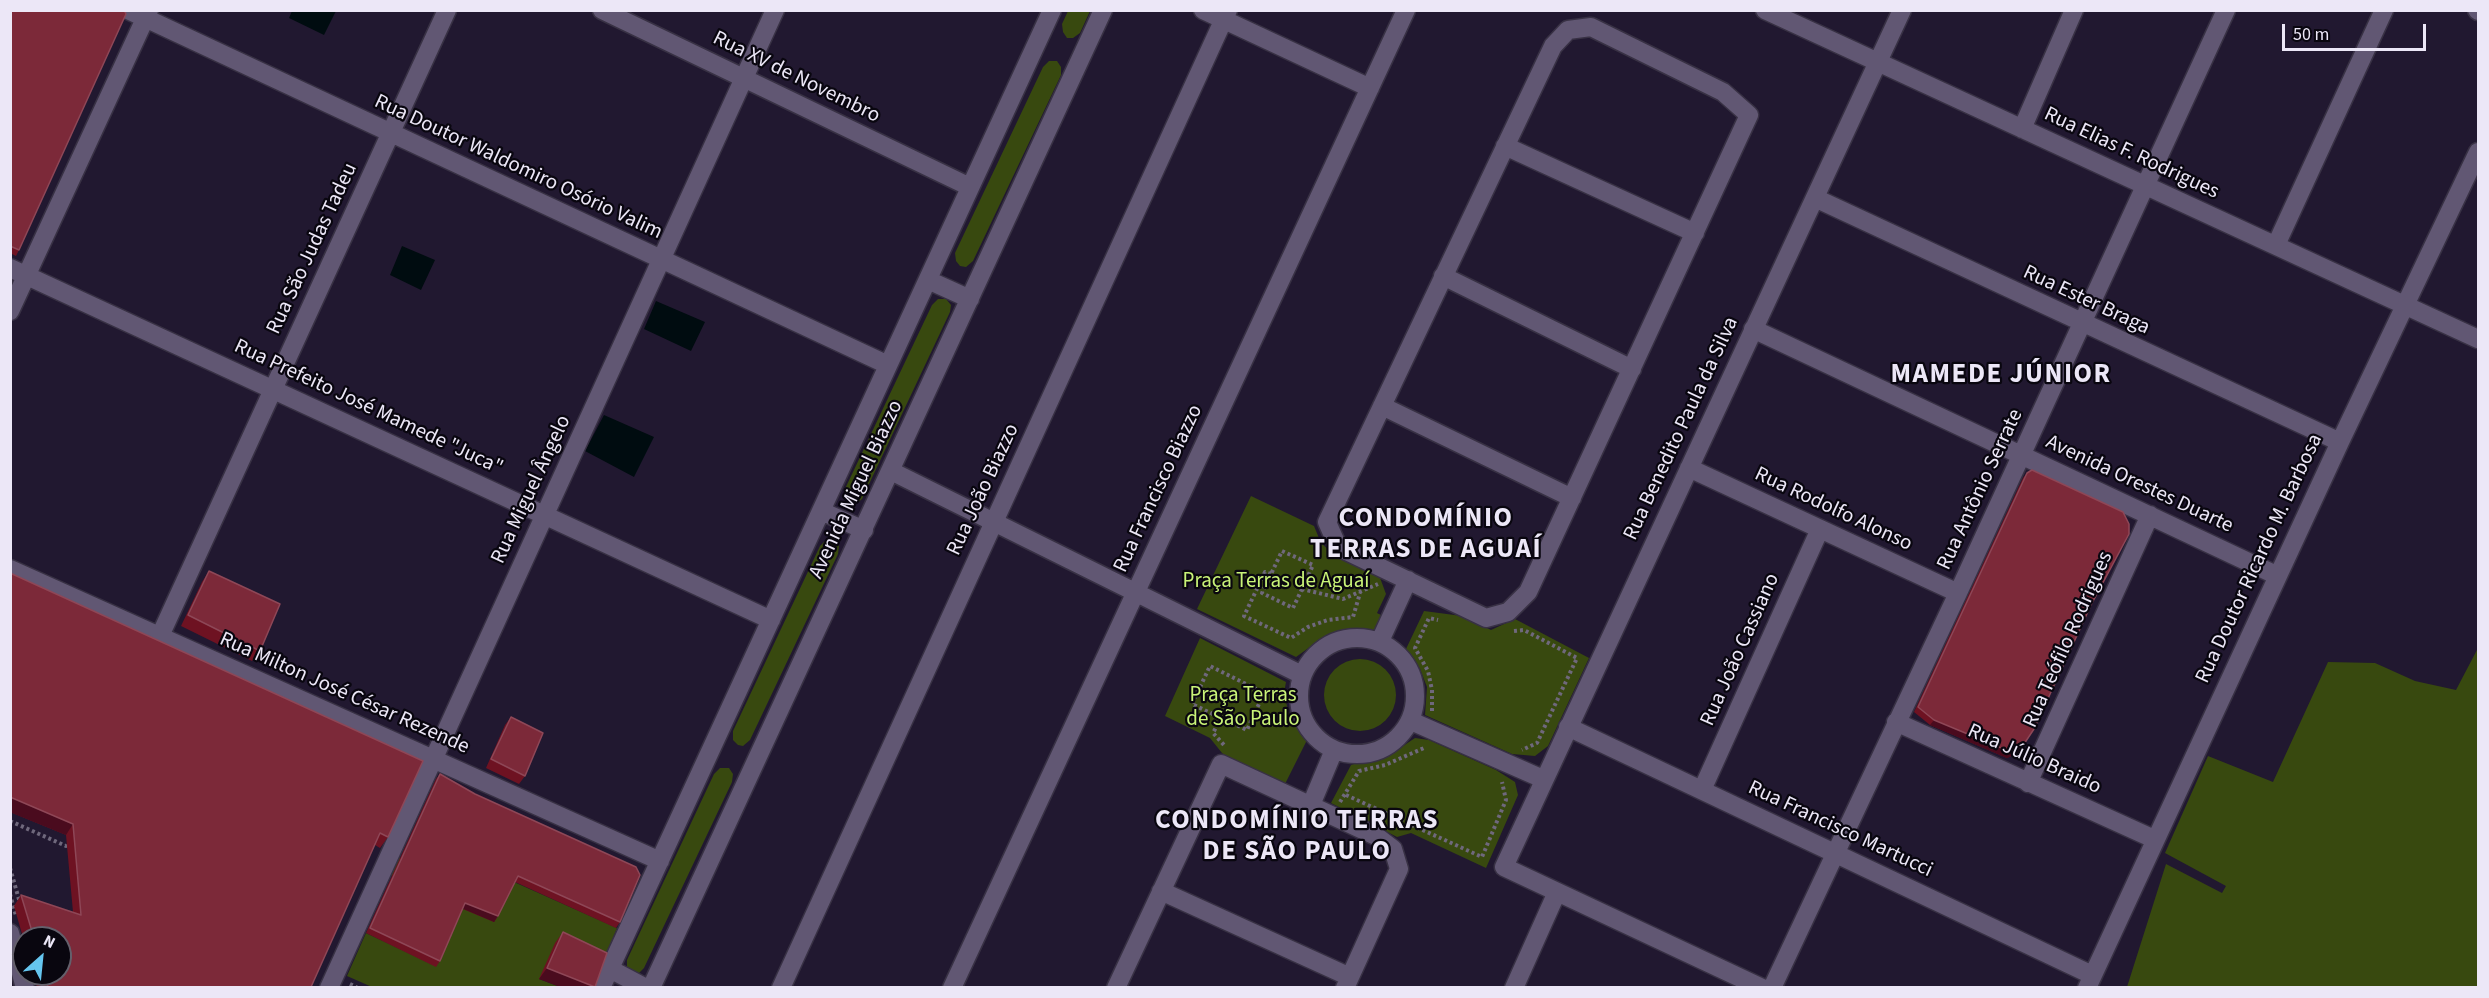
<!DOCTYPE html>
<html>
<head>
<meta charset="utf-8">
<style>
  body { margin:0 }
  #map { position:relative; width:2489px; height:998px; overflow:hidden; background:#211830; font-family:"Source Sans 3",sans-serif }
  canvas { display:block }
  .frame { position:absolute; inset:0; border:12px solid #ece7f7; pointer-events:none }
  .north { position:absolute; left:12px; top:926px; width:60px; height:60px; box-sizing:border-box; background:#09060f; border:2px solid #64606c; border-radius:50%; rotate:27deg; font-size:16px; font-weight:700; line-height:24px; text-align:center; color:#ece7f7 }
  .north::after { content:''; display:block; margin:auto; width:21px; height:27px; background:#65c5ef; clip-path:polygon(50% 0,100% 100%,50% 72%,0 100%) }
  .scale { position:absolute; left:2282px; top:24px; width:144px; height:27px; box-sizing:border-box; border:3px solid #ece7f7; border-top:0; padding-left:8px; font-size:18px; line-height:21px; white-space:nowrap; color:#ece7f7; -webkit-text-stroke:4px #09060f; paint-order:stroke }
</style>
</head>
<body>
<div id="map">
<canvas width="2489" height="998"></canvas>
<div class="frame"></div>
<div class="north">N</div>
<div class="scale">50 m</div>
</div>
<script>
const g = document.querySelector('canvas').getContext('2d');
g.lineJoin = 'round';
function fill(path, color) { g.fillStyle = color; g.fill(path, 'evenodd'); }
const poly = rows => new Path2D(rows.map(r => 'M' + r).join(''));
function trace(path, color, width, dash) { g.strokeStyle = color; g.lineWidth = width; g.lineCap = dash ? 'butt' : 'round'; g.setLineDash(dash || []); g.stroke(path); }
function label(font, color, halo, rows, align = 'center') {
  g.font = font + ' "Source Sans 3",sans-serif'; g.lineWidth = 4.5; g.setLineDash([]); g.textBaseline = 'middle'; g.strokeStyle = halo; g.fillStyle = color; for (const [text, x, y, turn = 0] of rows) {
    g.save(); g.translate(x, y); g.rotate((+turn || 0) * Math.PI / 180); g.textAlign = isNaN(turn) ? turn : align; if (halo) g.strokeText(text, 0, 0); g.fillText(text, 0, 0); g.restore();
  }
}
const green = poly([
  [1068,11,1090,11,1080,33,1073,38,1067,38,1063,32,1062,24],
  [1049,61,1057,61,1061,67,1061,75,973,261,966,267,960,266,956,261,955,253,1043,67],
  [938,299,946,299,951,305,950,312,862,499,855,505,849,504,845,499,844,491,932,305],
  [1251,496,1314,526,1321,543,1330,551,1379,575,1386,594,1377,613,1383,616,1374,633,1360,628,1328,634,1296,657,1197,609],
  [834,539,839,546,838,554,750,740,743,746,738,745,733,740,733,731,820,546,826,540],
  [1424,611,1462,616,1491,630,1515,619,1589,658,1548,746,1535,756,1512,754,1425,715,1427,687,1420,669,1406,649],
  [1200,638,1286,682,1284,693,1289,715,1307,740,1285,784,1234,762,1222,753,1210,738,1165,716],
  [2478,648,2478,987,2127,987,2166,864,2222,893,2226,886,2165,853,2208,756,2273,782,2328,662,2375,663,2415,681,2456,690],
  '1324 695a36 36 0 1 1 72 0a36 36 0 1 1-72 0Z',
  [1415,738,1429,740,1496,770,1515,782,1518,795,1486,868,1411,833,1397,837,1331,803,1351,765,1397,750],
  [720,768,729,768,733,774,732,782,644,968,638,974,632,973,627,968,627,960,714,774],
  [398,857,469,892,494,922,514,882,617,928,602,965,539,979,560,987,372,987,347,976,366,933,436,966,461,908,390,875]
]);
const water = poly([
  [292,11,292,10,336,11,324,35,289,18],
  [402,246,435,260,421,290,390,275],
  [656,301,705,322,691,351,644,329],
  [604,415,654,437,634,477,585,451]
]);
const path = poly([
  [1271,574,1265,572,1244,616,1291,638,1308,627,1328,620,1353,617,1360,593],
  [1302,589,1293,608,1262,593,1282,551,1313,565,1302,589,1343,599,1378,584],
  [1514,631,1524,630,1577,658,1537,743,1522,750],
  [1432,711,1432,690,1428,671,1415,648,1429,618,1438,620],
  [1221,718,1247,730,1264,693,1210,666,1192,704,1221,718,1213,733,1225,746],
  [1346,795,1482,857,1506,800,1502,782],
  [1340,802,1359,771,1385,765,1424,748],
  [10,821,66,846,70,841],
  [10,868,20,903],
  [10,894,16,916],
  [350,984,358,988]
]);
const minor = poly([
  [128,10,888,365],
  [602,10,970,187],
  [1203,10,1370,88],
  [1765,10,2478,339],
  [2477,10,2478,11],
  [1591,27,1723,92,1749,115,1528,592,1508,612,1486,618,1338,547,1327,522,1553,46,1568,30,1591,27],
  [2022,129,2074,10],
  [1505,146,1695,233],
  [1815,198,2340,442],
  [2276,245,2384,10],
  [10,268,771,620],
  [1443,276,1632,369],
  [928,280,970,299],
  [10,311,149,10],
  [1753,329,2278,576],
  [1382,406,1572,498],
  [1689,468,1958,593],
  [891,471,1302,675],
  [821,511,864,530],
  [10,569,660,861],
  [160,636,447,10],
  '1299 696a58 58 0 1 1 116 0a58 58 0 1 1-116 0Z',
  [1380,641,1408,580],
  [1411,721,1543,779],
  [1896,722,2154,839],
  [1568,727,2092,975],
  [2028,783,2150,515],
  [1702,790,1820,529],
  [1311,805,1334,750],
  [1161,891,1350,977],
  [10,933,25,988],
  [610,969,646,988],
  [329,988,775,10],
  [601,988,1052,10],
  [651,988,1103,10],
  [781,988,1228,10],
  [952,988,1406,10],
  [1116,988,1221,764,1376,836,1393,849,1399,869,1345,988],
  [1514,988,1557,892],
  [1762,988,1504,867,1902,10],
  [1772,988,1958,593,2226,10],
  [2087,988,2340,442,2478,152]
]);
const wall = poly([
  [10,10,19,250,16,256,10,253],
  [2027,473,2091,605,2018,753,2007,758,1930,725,1914,712,2023,478],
  [209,571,260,651,252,661,181,626,202,582],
  [10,573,388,837,380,848,375,845,311,987,37,987,33,974,60,974,60,938,24,938,24,941,14,906,21,895,73,912,66,835,10,812],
  [511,717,525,776,519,784,486,768,505,725],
  [440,774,620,922,616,928,515,882,498,916,494,922,463,909,440,961,436,967,366,933,436,779],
  [563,932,595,987,539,979,555,943]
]);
const shadedWall = poly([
  [1934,720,2022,747,2018,753,2007,758,1930,725],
  [10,797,73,824,66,835,10,812],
  [465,903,498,916,494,922,461,908],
  [547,968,595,987,560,987,539,979]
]);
const building = poly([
  [10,10,124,10,126,14,19,250,10,246,10,10],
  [2032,470,2123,512,2129,524,2129,534,2091,605,2034,729,2022,747,2011,752,1934,720,1918,707,2027,473,2032,470],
  [209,571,280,604,260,651,188,615,209,571],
  [10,573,423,761,388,837,380,833,311,987,48,987,44,974,60,974,60,938,34,938,21,895,81,915,73,824,10,797,10,573],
  [511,717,543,733,525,776,491,759,511,717],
  [440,774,475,794,636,867,640,875,620,922,518,876,498,916,465,903,440,961,370,928,440,774],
  [563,932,607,953,595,987,547,968,563,932]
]);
const streetNames = [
  ["Rua XV de Novembro",796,78,26],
  ["Rua Elias F. Rodrigues",2131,154,25],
  ["Rua Doutor Waldomiro Osório Valim",518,168,25],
  ["Rua São Judas Tadeu",313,249,-65],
  ["Rua Ester Braga",2086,301,25],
  ["Rua Prefeito José Mamede \"Juca\"",368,408,25],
  ["Rua Benedito Paula da Silva",1682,429,-65],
  ["Avenida Orestes Duarte",2139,485,25],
  ["Rua Francisco Biazzo",1159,489,-65],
  ["Rua Miguel Ângelo",532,490,-65],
  ["Avenida Miguel Biazzo",857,490,-65],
  ["Rua João Biazzo",984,490,-65],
  ["Rua Antônio Serrate",1981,490,-65],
  ["Rua Rodolfo Alonso",1833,510,25],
  ["Rua Doutor Ricardo M. Barbosa",2260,559,-65],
  ["Rua Teófilo Rodrigues",2069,640,-66],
  ["Rua João Cassiano",1741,650,-66],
  ["Rua Milton José César Rezende",344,694,24],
  ["Rua Júlio Braido",2034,760,24],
  ["Rua Francisco Martucci",1840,830,25]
];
const parkNames = [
  ["Praça Terras de Aguaí",1276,582],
  ["Praça Terras",1243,696],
  ["de São Paulo",1243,720]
];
const districtNames = [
  ["MAMEDE JÚNIOR",2001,376],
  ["CONDOMÍNIO",1426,520],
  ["TERRAS DE AGUAÍ",1426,551],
  ["CONDOMÍNIO TERRAS",1297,822],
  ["DE SÃO PAULO",1297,853]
];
fill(green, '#38490f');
fill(water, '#000c10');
trace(minor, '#383144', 21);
trace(path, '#6f687c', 4, [3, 3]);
trace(minor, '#615773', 18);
fill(wall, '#6e1222');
fill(shadedWall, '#4a0b1e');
fill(building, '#7c2939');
trace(building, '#8e4757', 1.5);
label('21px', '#ece7f7', '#09060f', streetNames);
label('21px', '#c9f378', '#09060f', parkNames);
g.letterSpacing = '1.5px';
label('bold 27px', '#ece7f7', '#09060f', districtNames);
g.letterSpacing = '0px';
</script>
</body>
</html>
